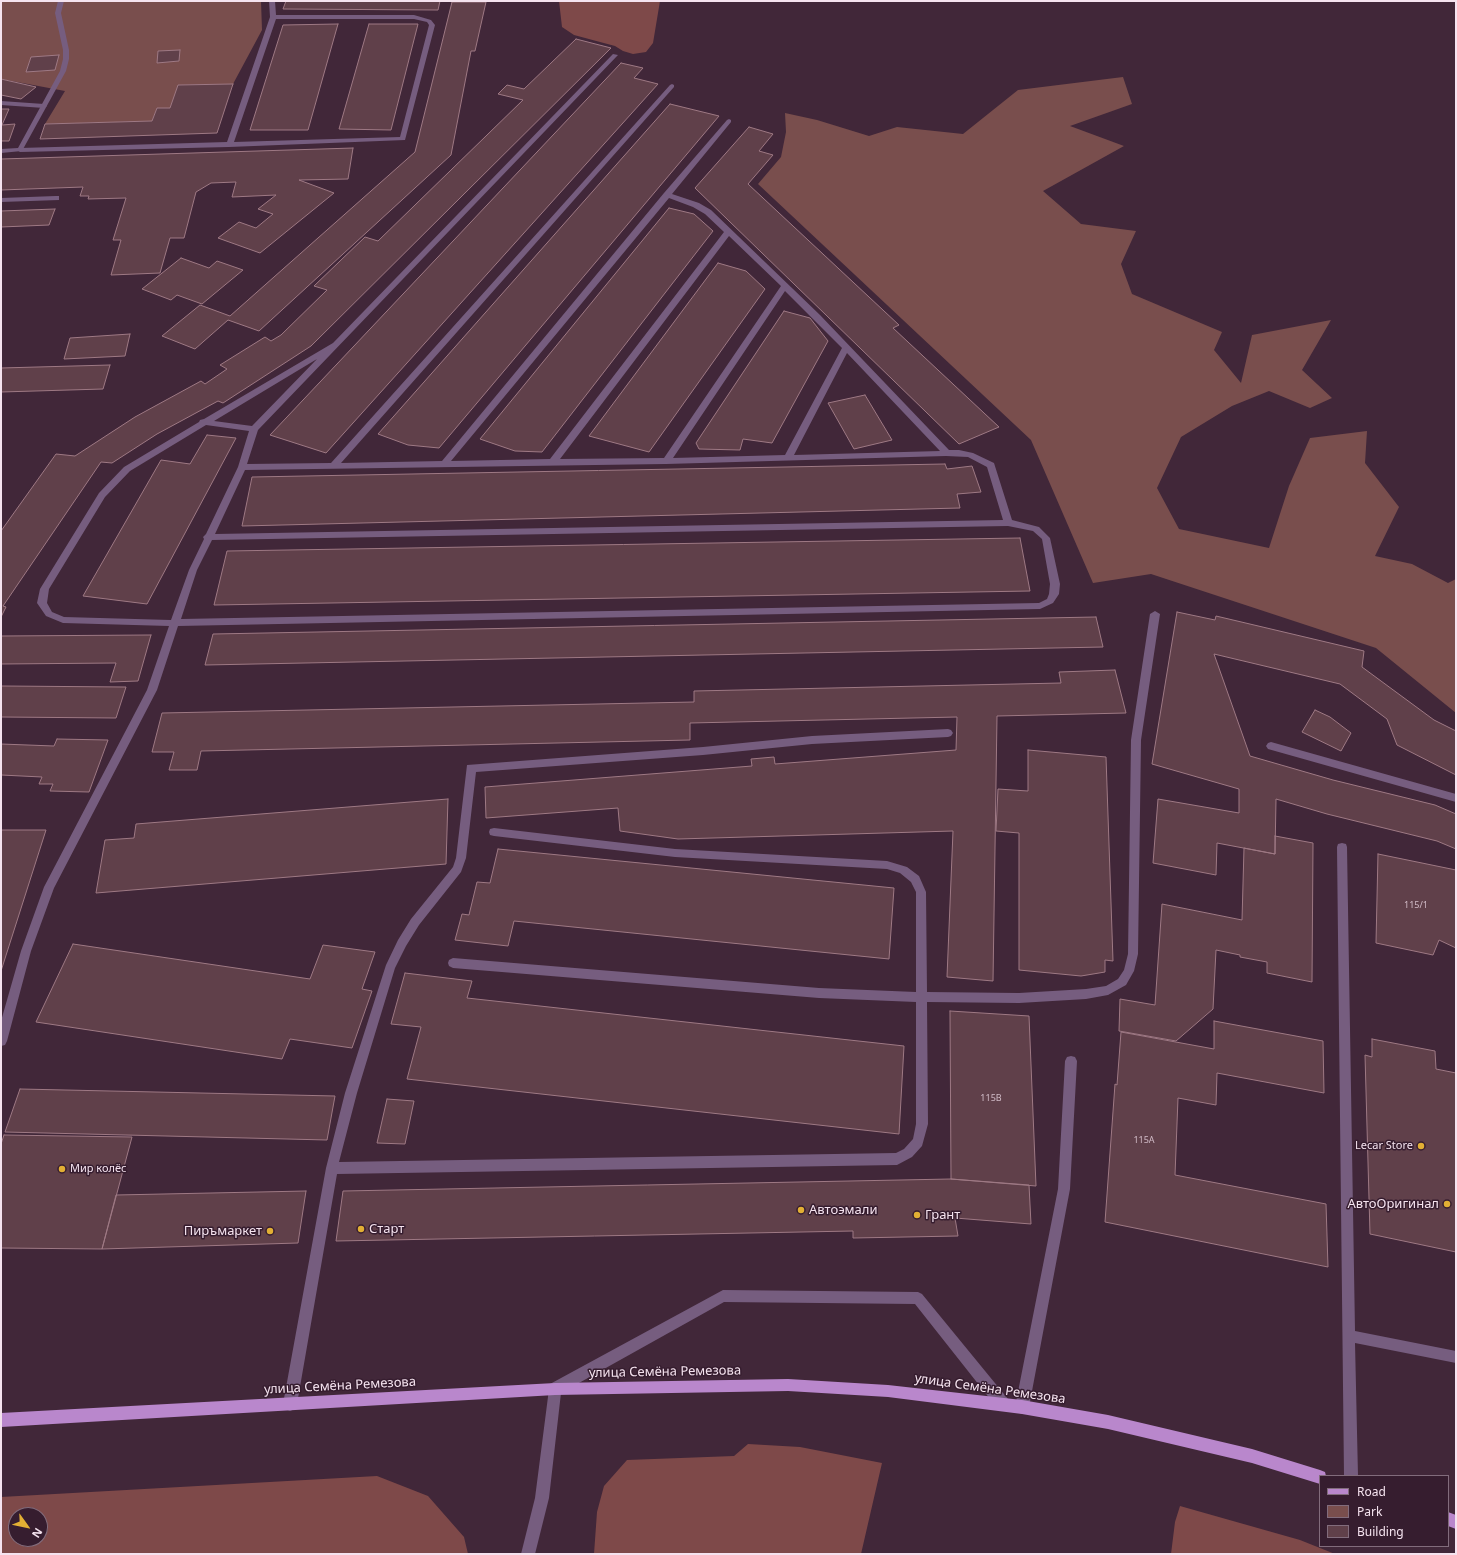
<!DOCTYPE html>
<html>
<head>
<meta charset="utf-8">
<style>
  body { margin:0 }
  #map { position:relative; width:1457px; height:1555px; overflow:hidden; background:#412739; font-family:"Noto Sans",sans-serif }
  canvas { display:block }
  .frame { position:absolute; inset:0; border:2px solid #f5e3ef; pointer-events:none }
  .legend { position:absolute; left:1319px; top:1475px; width:130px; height:72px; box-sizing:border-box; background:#361d2f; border:1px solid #826c7c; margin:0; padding:5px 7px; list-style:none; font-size:12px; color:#f5e3ef }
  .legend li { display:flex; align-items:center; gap:8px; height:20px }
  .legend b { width:20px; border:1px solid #826c7c }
  .north { position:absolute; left:8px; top:1507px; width:40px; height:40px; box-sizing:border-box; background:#361d2f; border:1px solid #826c7c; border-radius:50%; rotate:123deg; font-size:11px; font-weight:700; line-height:16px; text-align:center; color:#f5e3ef }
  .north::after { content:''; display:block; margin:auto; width:14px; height:18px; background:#e2af34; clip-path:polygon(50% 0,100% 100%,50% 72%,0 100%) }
</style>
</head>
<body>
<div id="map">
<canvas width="1457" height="1555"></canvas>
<div class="frame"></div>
<ul class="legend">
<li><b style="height:5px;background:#b987cc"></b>Road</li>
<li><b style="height:11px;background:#794e4d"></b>Park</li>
<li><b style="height:11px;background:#60404a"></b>Building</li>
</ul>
<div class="north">N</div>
</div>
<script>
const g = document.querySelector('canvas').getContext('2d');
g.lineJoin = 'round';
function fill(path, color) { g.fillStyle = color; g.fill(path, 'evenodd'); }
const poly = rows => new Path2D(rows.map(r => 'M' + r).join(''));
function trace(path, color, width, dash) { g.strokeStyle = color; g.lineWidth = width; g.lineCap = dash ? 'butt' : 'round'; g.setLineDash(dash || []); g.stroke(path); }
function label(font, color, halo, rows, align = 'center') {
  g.font = font + ' "Noto Sans",sans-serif'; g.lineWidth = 3; g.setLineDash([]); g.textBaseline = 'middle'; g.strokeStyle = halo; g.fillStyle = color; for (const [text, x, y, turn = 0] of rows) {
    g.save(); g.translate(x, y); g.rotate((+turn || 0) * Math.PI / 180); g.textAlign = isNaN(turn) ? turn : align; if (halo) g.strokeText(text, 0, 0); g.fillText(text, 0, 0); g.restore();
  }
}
const green = poly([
  [1,1,261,1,262,30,233,84,179,85,170,108,157,108,152,121,45,124,65,91,1,79],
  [1123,77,1132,104,1070,126,1124,146,1043,191,1081,224,1136,231,1121,264,1132,294,1222,332,1214,350,1241,383,1252,335,1331,320,1302,370,1332,398,1310,408,1269,391,1232,406,1181,437,1157,488,1179,529,1269,548,1289,486,1310,438,1367,431,1365,463,1399,507,1375,556,1412,564,1448,583,1456,579,1456,713,1376,648,1151,574,1093,583,1031,440,758,184,781,157,786,132,785,113,817,120,869,136,897,127,963,134,1018,90]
]);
const forest = poly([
  [559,1,660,1,653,43,646,52,633,54,623,51,615,46,574,35,562,27],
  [748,1444,800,1447,882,1463,861,1554,594,1554,597,1512,604,1486,627,1460,734,1456],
  [377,1476,428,1496,464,1537,468,1554,1,1554,1,1497],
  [16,1515,40,1515,40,1539,16,1539],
  [1180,1506,1300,1540,1335,1554,1171,1554,1175,1522]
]);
const building = poly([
  [286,1,440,1,438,10,283,9,286,1],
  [452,2,486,2,475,51,471,51,451,155,259,331,228,320,195,349,162,336,200,305,230,316,415,152,452,2],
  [338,24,308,130,250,130,283,25,338,24],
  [369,24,418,24,391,130,339,129,369,24],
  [576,39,611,48,311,346,223,403,218,401,157,434,112,463,101,462,3,606,6,607,1,617,1,531,56,454,75,456,135,417,201,381,205,384,227,369,220,365,265,337,271,341,281,335,327,290,314,286,365,237,378,241,523,100,498,94,507,85,524,89,576,39],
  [180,50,179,61,157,63,158,51,180,50],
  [59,55,55,70,26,72,31,57,59,55],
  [621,63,643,68,634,78,658,84,326,453,270,435,621,63],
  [1,79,36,87,21,99,1,95,1,79],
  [233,84,217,133,40,139,45,124,152,121,157,108,170,108,178,85,233,84],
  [670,104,719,116,439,448,408,445,378,434,670,104],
  [1,109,9,109,2,125,15,124,9,141,1,141,1,109],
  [749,127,773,134,759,151,773,155,748,184,899,325,893,328,999,427,959,444,695,188,749,127],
  [353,148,348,179,299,180,334,193,260,253,218,238,239,222,256,228,273,214,258,209,276,195,232,197,236,182,211,183,196,192,184,238,170,238,160,273,111,275,121,240,113,240,126,198,88,199,89,196,80,196,83,187,1,190,1,159,353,148],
  [669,208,694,214,713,231,542,452,515,451,480,439,669,208],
  [55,209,49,225,1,227,1,211,55,209],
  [181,258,209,268,217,261,243,270,202,304,177,295,171,300,142,289,181,258],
  [718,263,746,271,765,289,649,452,589,436,718,263],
  [784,311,810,318,828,341,772,443,743,439,740,450,699,449,696,443,784,311],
  [130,334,125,356,64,359,70,338,130,334],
  [110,365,103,389,1,392,1,368,110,365],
  [865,395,892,440,854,449,828,403,865,395],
  [207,435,236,438,147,604,83,596,161,460,190,464,207,435],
  [945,464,947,469,972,466,981,492,957,494,960,508,242,526,252,477,945,464],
  [1020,538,1030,591,214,605,227,551,1020,538],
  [1177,612,1215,620,1216,616,1364,651,1362,667,1434,720,1456,731,1456,775,1397,745,1387,719,1340,684,1214,654,1250,756,1333,780,1435,805,1456,814,1456,849,1437,841,1327,814,1276,799,1275,854,1217,843,1216,875,1153,863,1158,799,1239,813,1239,789,1152,764,1177,612],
  [1096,617,1103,647,205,665,213,634,1096,617],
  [151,635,138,681,110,682,116,663,1,664,1,636,151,635],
  [1115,670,1126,713,997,716,993,981,947,977,953,831,678,839,620,831,618,808,486,818,485,787,752,766,751,759,774,757,775,764,956,750,957,717,690,723,690,740,201,751,197,770,169,770,174,752,152,752,162,713,694,702,694,691,1061,683,1059,672,1115,670],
  [1,686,126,687,116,718,1,717,1,686],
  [1315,710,1330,717,1351,733,1341,751,1302,732,1315,710],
  [57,739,108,740,89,792,50,791,53,784,39,784,42,777,1,775,1,744,54,746,57,739],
  [1028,750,1106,757,1113,961,1105,960,1105,972,1081,976,1019,970,1019,833,996,831,998,789,1028,791,1028,750],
  [448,799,446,864,96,893,105,840,134,838,136,824,448,799],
  [1,830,46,830,1,971,1,830],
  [1275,836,1313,843,1312,982,1267,973,1267,962,1240,957,1240,955,1216,950,1213,1009,1176,1041,1119,1031,1120,999,1155,1005,1162,904,1242,920,1244,848,1275,854,1275,836],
  [498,849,894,888,889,959,514,921,508,946,455,940,462,914,469,915,477,882,490,883,498,849],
  [1378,854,1456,870,1456,948,1439,940,1433,955,1376,943,1378,854],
  [73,944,310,979,323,945,375,952,362,989,372,991,352,1048,290,1039,282,1059,36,1022,73,944],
  [405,973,472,981,467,998,904,1046,899,1134,407,1079,421,1027,391,1024,405,973],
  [950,1011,1029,1016,1036,1186,951,1179,950,1011],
  [1214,1021,1323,1041,1324,1093,1217,1073,1216,1105,1178,1098,1175,1175,1326,1204,1328,1267,1105,1222,1115,1084,1117,1085,1121,1032,1214,1049,1214,1021],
  [1372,1039,1435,1051,1436,1069,1456,1073,1456,1252,1370,1234,1365,1055,1372,1057,1372,1039],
  [20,1089,335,1096,327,1140,5,1132,20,1089],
  [387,1099,414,1101,405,1144,377,1143,387,1099],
  [4,1135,132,1137,102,1249,1,1248,1,1144,4,1135],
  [951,1179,1029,1185,1031,1224,955,1218,958,1236,853,1238,853,1231,336,1241,343,1191,951,1179],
  [306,1191,298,1243,102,1249,116,1195,306,1191]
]);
const service = poly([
  [269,1,275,1,276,15,414,15,431,20,435,25,405,140,229,147,20,152,17,150,20,148,227,142,270,17,269,1],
  [276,19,414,19,427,22,429,25,400,137,234,142,276,19],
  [613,54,618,55,258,430,247,464,331,463,670,85,672,84,674,85,674,87,341,463,442,461,664,193,727,120,729,119,731,120,731,122,672,194,699,203,711,210,820,315,949,450,959,450,973,453,994,463,1012,520,1039,527,1050,538,1060,584,1059,594,1053,603,1040,609,178,626,157,690,54,888,31,951,7,1041,5,1045,1,1046,1,1021,21,951,44,887,147,690,169,626,63,623,46,616,37,603,40,589,99,493,124,467,199,422,200,420,204,419,333,343,613,54],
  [669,198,693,207,705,214,724,232,550,459,451,461,669,198],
  [729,236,781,286,664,458,560,459,729,236],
  [785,291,842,348,785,455,673,458,785,291],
  [847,353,940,451,794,455,847,353],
  [317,359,252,426,214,421,317,359],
  [206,425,249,431,238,467,206,534,203,537,204,539,189,570,171,620,64,617,52,612,47,603,49,589,105,497,130,471,206,425],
  [946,456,968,457,987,467,1003,520,215,534,245,470,666,464,946,456],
  [1008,526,1033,531,1042,539,1050,584,1049,594,1047,599,1039,603,181,619,197,570,212,540,1008,526],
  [1,101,44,104,47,106,44,108,1,105,1,101],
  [56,196,59,196,59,200,1,202,1,198,56,196],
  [1155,611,1160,614,1141,740,1138,954,1134,971,1126,985,1108,995,1086,999,1019,1003,927,1002,928,1124,922,1146,912,1157,897,1165,337,1174,297,1404,295,1409,290,1411,285,1409,283,1404,326,1168,345,1093,386,965,398,940,411,919,453,867,456,858,467,765,703,747,812,736,948,729,951,730,953,733,951,736,948,737,812,744,703,755,476,772,466,858,461,872,419,925,406,946,395,968,357,1093,339,1162,896,1153,904,1149,913,1139,916,1124,916,1002,819,998,453,968,449,966,448,963,449,960,453,958,819,988,916,992,916,892,911,882,900,873,887,869,675,857,494,836,490,835,489,832,490,829,494,828,675,849,887,861,907,867,919,876,926,892,927,992,1019,993,1086,989,1106,986,1118,979,1124,970,1128,954,1131,740,1150,614,1155,611],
  [1271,742,1456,794,1456,802,1268,749,1266,746,1268,743,1271,742],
  [1342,843,1346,844,1347,847,1355,1331,1456,1351,1456,1363,1355,1343,1358,1476,1344,1476,1337,847,1338,844,1342,843],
  [1071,1056,1075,1057,1077,1061,1070,1189,1029,1407,1027,1412,1022,1414,1017,1412,1015,1407,1058,1189,1065,1061,1067,1057,1071,1056],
  [723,1290,918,1292,922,1294,1008,1399,1010,1404,1008,1409,1003,1411,998,1409,915,1304,724,1302,561,1393,549,1498,535,1554,521,1554,535,1498,549,1389,550,1384,723,1290]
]);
const minor = poly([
  [58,1,64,1,61,13,69,50,69,59,66,71,22,151,1,153,1,149,18,148,60,71,63,59,63,50,55,13,58,1]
]);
const primary = poly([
  [788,1379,888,1385,1022,1400,1108,1415,1252,1449,1320,1470,1325,1472,1326,1476,1320,1476,1320,1484,1252,1463,1108,1429,1022,1414,888,1397,788,1391,555,1395,1,1427,1,1413,555,1383,788,1379],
  [1448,1512,1456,1515,1456,1529,1448,1526,1448,1512]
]);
const markers = [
  [1421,1146,4,"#e2af34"],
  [62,1169,4,"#e2af34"],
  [1447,1204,4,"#e2af34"],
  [801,1210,4,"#e2af34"],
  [917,1215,4,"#e2af34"],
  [361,1229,4,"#e2af34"],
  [270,1231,4,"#e2af34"]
];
const numberNames = [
  ["115/1",1416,905],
  ["115В",991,1098],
  ["115А",1144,1140]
];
const poiNames = [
  ["Lecar Store",1413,1146],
  ["Мир колёс",70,1169,"left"]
];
const nearPoinames = [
  ["АвтоОригинал",1439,1204,"right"],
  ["Автоэмали",809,1210],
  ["Грант",925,1215],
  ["Старт",369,1229],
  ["Пиръмаркет",262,1231,"right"]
];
const nearStreetnames = [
  ["улица Семёна Ремезова",665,1372,-1],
  ["улица Семёна Ремезова",340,1386,-3],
  ["улица Семёна Ремезова",990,1389,8]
];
fill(green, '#794e4d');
fill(forest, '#7e4949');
fill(building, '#60404a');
trace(building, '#9e7984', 1);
fill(service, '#765d7f');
fill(minor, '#765d7f');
fill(primary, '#b987cc');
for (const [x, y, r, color] of markers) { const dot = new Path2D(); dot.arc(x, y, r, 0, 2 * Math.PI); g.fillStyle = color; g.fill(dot); trace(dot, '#361d2f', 1.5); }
label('9px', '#d0bac6', null, numberNames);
label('11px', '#f5e3ef', '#361d2f', poiNames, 'right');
label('13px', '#f5e3ef', '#361d2f', nearPoinames, 'left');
label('13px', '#f5e3ef', '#361d2f', nearStreetnames);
</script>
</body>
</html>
